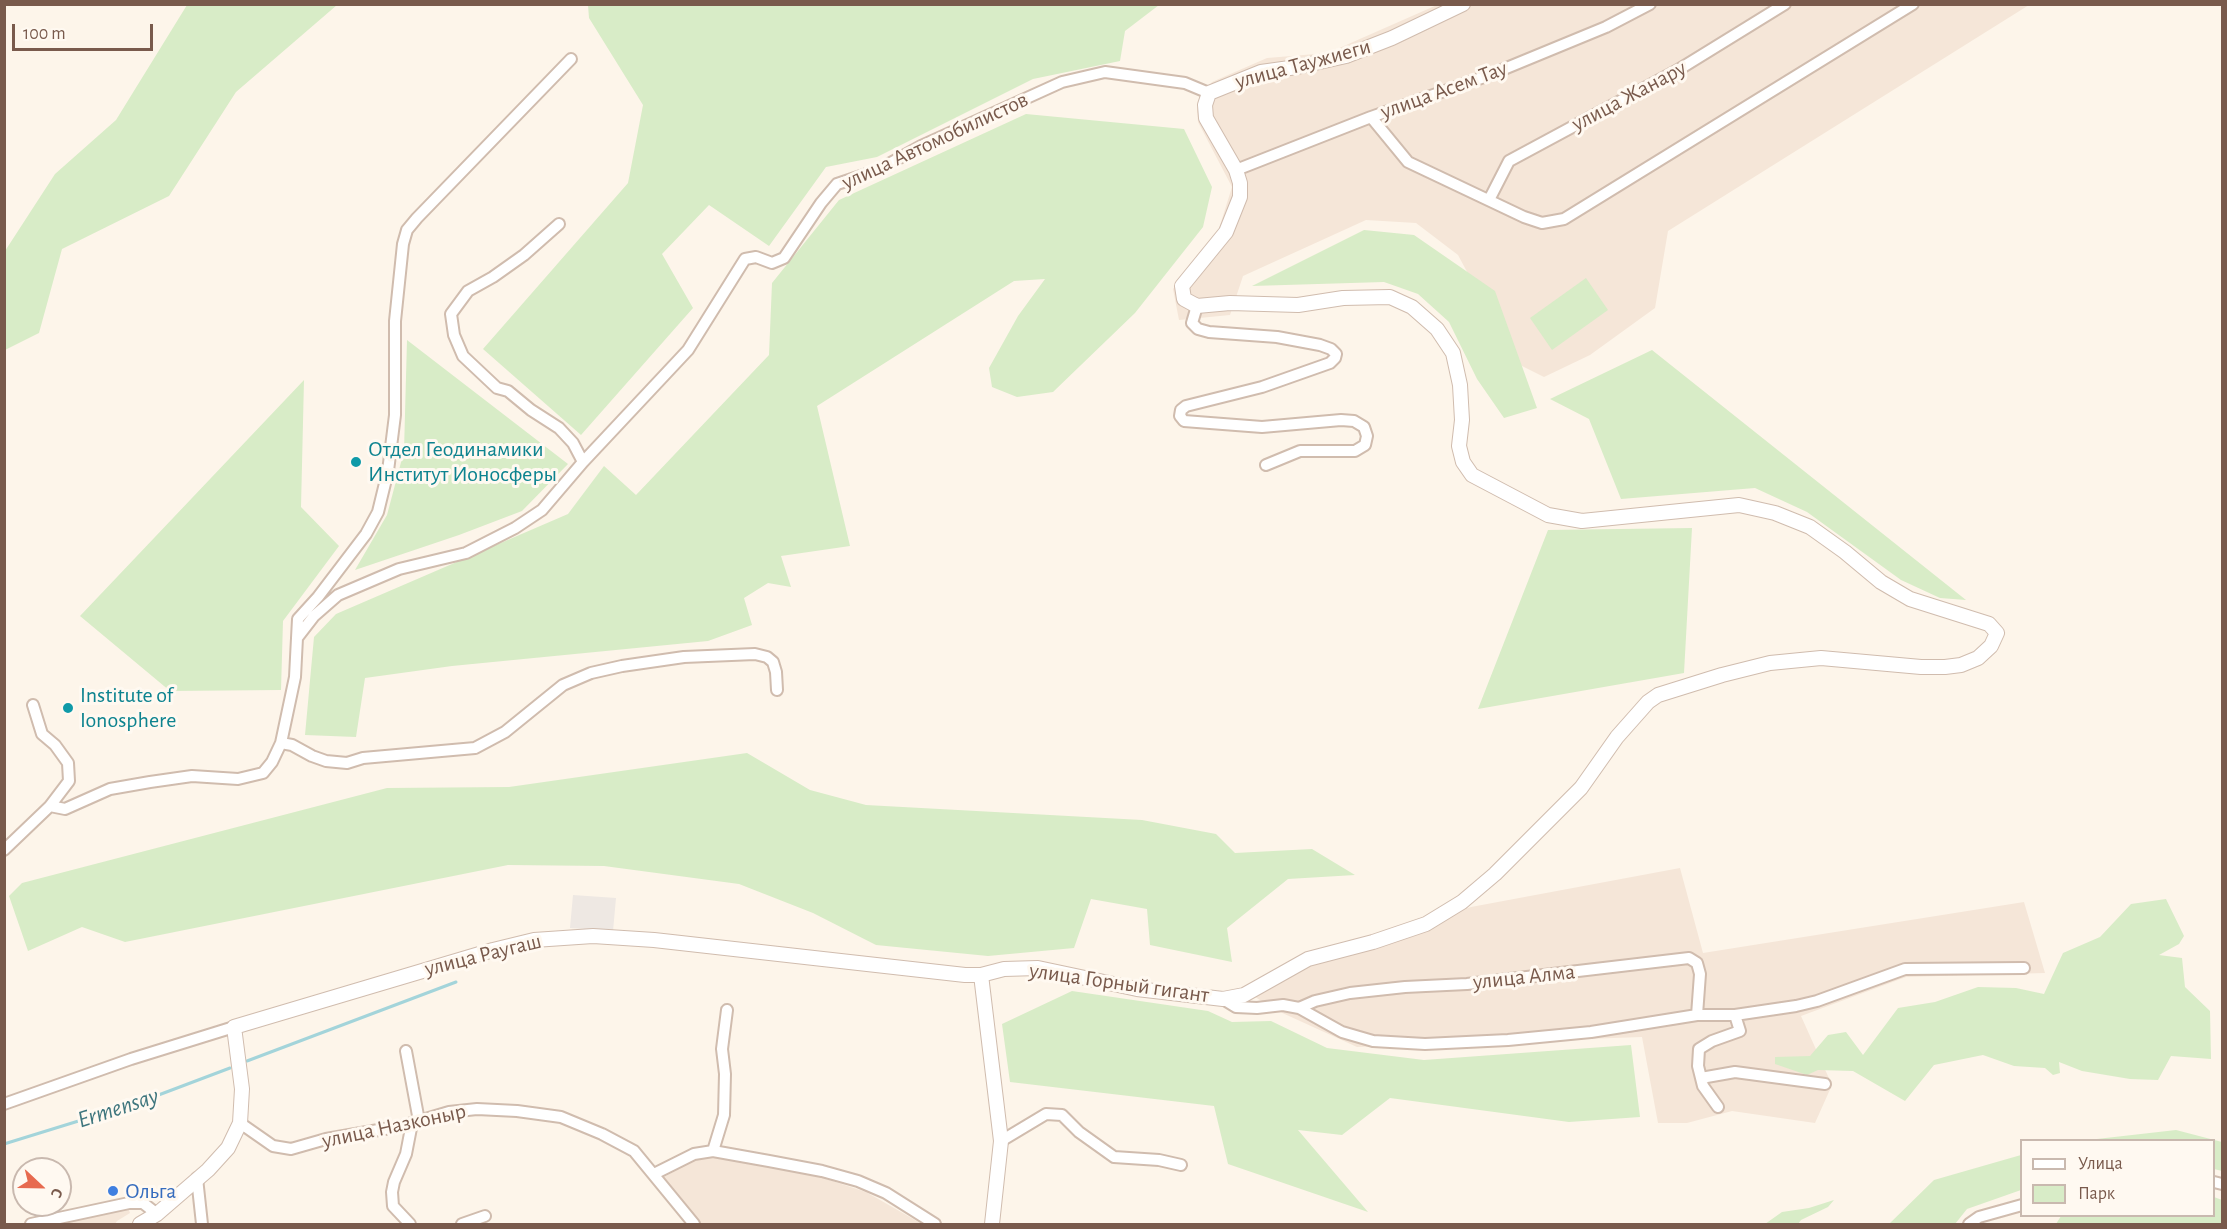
<!DOCTYPE html>
<html>
<head>
<meta charset="utf-8">
<style>
  body { margin:0 }
  #map { position:relative; width:2227px; height:1229px; overflow:hidden; background:#fdf5ea; font-family:"Alegreya Sans",sans-serif }
  canvas { display:block }
  .frame { position:absolute; inset:0; border:6px solid #795a4c; pointer-events:none }
  .legend { position:absolute; left:2020px; top:1139px; width:195px; height:78px; box-sizing:border-box; background:#fff9f1; border:2px solid #c9b9af; margin:0; padding:8px 10px; list-style:none; font-size:18px; color:#795a4c }
  .legend li { display:flex; align-items:center; gap:12px; height:30px }
  .legend b { width:30px; border:2px solid #c9b9af }
  .north { position:absolute; left:12px; top:1157px; width:60px; height:60px; box-sizing:border-box; background:#fff9f1; border:2px solid #c9b9af; border-radius:50%; rotate:112deg; font-size:16px; font-weight:700; line-height:24px; text-align:center; color:#795a4c }
  .north::after { content:''; display:block; margin:auto; width:21px; height:27px; background:#e76a4f; clip-path:polygon(50% 0,100% 100%,50% 72%,0 100%) }
  .scale { position:absolute; left:12px; top:24px; width:141px; height:27px; box-sizing:border-box; border:3px solid #795a4c; border-top:0; padding-left:8px; font-size:18px; line-height:21px; white-space:nowrap; color:#795a4c; -webkit-text-stroke:4px #fff9f1; paint-order:stroke }
</style>
</head>
<body>
<div id="map">
<canvas width="2227" height="1229"></canvas>
<div class="frame"></div>
<ul class="legend">
<li><b style="height:8px;background:#fff"></b>Улица</li>
<li><b style="height:16px;background:#d8ecc7"></b>Парк</li>
</ul>
<div class="north">С</div>
<div class="scale">100 m</div>
</div>
<script>
const g = document.querySelector('canvas').getContext('2d');
g.lineJoin = 'round';
function fill(path, color) { g.fillStyle = color; g.fill(path, 'evenodd'); }
const poly = rows => new Path2D(rows.map(r => 'M' + r).join(''));
function trace(path, color, width, dash) { g.strokeStyle = color; g.lineWidth = width; g.lineCap = dash ? 'butt' : 'round'; g.setLineDash(dash || []); g.stroke(path); }
function label(font, color, halo, rows, align = 'center') {
  g.font = font + ' "Alegreya Sans",sans-serif'; g.lineWidth = 6; g.setLineDash([]); g.textBaseline = 'middle'; g.strokeStyle = halo; g.fillStyle = color; for (const [text, x, y, turn = 0] of rows) {
    g.save(); g.translate(x, y); g.rotate((+turn || 0) * Math.PI / 180); g.textAlign = isNaN(turn) ? turn : align; if (halo) g.strokeText(text, 0, 0); g.fillText(text, 0, 0); g.restore();
  }
}
const residential = poly([
  [1437,5,2029,5,1668,231,1655,308,1590,355,1544,377,1516,363,1458,255,1416,223,1366,220,1243,276,1230,315,1179,320,1173,289,1217,235,1232,187,1198,122,1197,109,1201,97,1212,82,1267,58,1328,53],
  [1680,868,1703,953,2024,902,2045,973,1906,977,1801,1016,1832,1085,1815,1123,1732,1111,1687,1123,1658,1123,1642,1037,1357,1047,1278,1011,1255,997,1321,955,1471,907],
  [715,1156,811,1174,866,1192,922,1224,700,1224,662,1178,695,1160],
  [127,1205,130,1213,117,1221,115,1224,49,1224]
]);
const industrial = poly([
  [573,895,616,898,613,931,570,928]
]);
const green = poly([
  [187,5,337,5,236,92,169,196,62,249,39,333,5,350,5,251,55,174,116,120],
  [588,5,588,4,1159,5,1125,31,1120,61,1033,79,877,157,826,167,769,246,709,205,662,254,693,308,581,435,483,349,628,183,643,105,589,18],
  [1026,114,1184,129,1212,187,1203,227,1135,313,1053,392,1017,397,992,387,989,368,1018,316,1045,279,1014,281,817,406,850,546,781,556,791,587,768,583,744,598,752,625,708,641,452,666,365,678,356,737,305,735,314,637,336,614,568,514,604,466,636,495,769,355,772,283,839,200],
  [1364,230,1414,235,1495,291,1537,408,1504,418,1477,379,1449,322,1418,294,1384,282,1252,286],
  [1586,278,1608,310,1552,350,1530,318],
  [407,340,568,464,522,511,459,535,355,570,387,515,404,451],
  [1652,350,1966,600,1940,598,1901,580,1807,512,1755,488,1621,499,1589,419,1550,399],
  [304,380,301,507,339,546,283,621,281,690,170,691,80,616],
  [1692,528,1684,673,1478,709,1548,530],
  [747,753,810,790,866,805,1142,820,1216,834,1235,853,1312,849,1355,875,1288,879,1227,928,1232,962,1150,945,1147,909,1091,899,1074,948,988,956,876,945,813,913,739,884,604,866,508,865,125,942,82,927,28,951,9,896,22,883,387,788,509,787],
  [2166,899,2184,936,2179,944,2159,955,2182,958,2185,987,2210,1011,2211,1059,2171,1056,2158,1080,2130,1079,2082,1071,2059,1062,2060,1073,2053,1075,2045,1068,2014,1066,1983,1055,1934,1065,1905,1101,1853,1071,1818,1070,1807,1075,1775,1064,1775,1057,1810,1056,1828,1035,1846,1032,1863,1055,1898,1008,1935,1002,1978,987,2016,988,2044,994,2063,953,2100,937,2131,904],
  [1072,991,1208,1011,1232,1022,1271,1021,1327,1048,1424,1060,1631,1045,1640,1117,1569,1122,1390,1098,1342,1135,1298,1130,1368,1212,1228,1164,1214,1106,1010,1082,1002,1024],
  [2176,1130,2222,1142,2222,1171,2214,1169,2214,1140,2088,1140],
  [2021,1155,2021,1190,1967,1209,1955,1224,1889,1224,1934,1180],
  [2214,1197,2222,1200,2222,1224,2056,1224,2061,1216,2214,1216],
  [1834,1200,1828,1207,1801,1220,1798,1224,1765,1224,1782,1212,1809,1208]
]);
const stream = poly([
  [247,1061,456,982],
  [4,1144,140,1102,230,1068]
]);
const minor = poly([
  [1371,117,1408,162,1524,217,1542,223,1564,219,1913,4],
  [1236,170,1371,117,1487,76,1606,27,1650,4],
  [1489,200,1509,161,1678,70,1785,4],
  [559,224,524,255,493,277,468,291,451,314,454,335,463,356,497,388,508,391,531,410,559,428,573,443,583,462],
  [1197,306,1192,323,1198,329,1209,332,1277,337,1320,345,1331,349,1336,354,1335,358,1330,363,1262,387,1186,406,1181,410,1180,416,1184,421,1262,427,1341,420,1354,421,1364,427,1367,436,1365,445,1355,451,1300,451,1266,465],
  [297,638,298,619,318,597,366,534,378,512,388,471,395,415,395,321,403,244,407,230,417,218,571,59],
  [281,743,292,745,312,756,326,761,347,763,363,758,475,748,505,732,563,685,591,673,622,666,684,657,755,654,767,657,773,662,776,672,777,690],
  [50,806,65,809,110,789,150,782,192,776,238,779,263,773,272,762,281,743,295,677,297,638,314,616,338,595,399,569,466,553,515,528,542,510,583,462,688,350,745,259,756,257,772,263,784,258,821,203,837,184,876,171,921,146,1062,82,1105,72,1185,83,1209,93],
  [4,850,50,806,69,781,68,763,55,745,42,734,33,705],
  [1223,999,1236,1007,1257,1008,1283,1005,1299,1008,1342,1032,1373,1041,1425,1044,1508,1040,1591,1032,1697,1015,1735,1015,1796,1006,1817,1001,1905,969,2024,968],
  [1299,1008,1315,1001,1350,993,1405,987,1467,984,1689,958,1697,963,1700,974,1697,1015],
  [406,1051,419,1121],
  [1701,1078,1735,1072,1825,1084],
  [4,1104,131,1059,234,1027],
  [1718,1107,1703,1086,1698,1066,1699,1049,1712,1041,1740,1031,1735,1015],
  [240,1123,273,1146,291,1149,326,1139,402,1126,449,1112,477,1109,517,1111,561,1117,602,1134,634,1151,694,1224],
  [1001,1141,1046,1114,1062,1115,1079,1132,1114,1157,1159,1160,1181,1165],
  [713,1151,724,1115,725,1074,722,1049,727,1010],
  [654,1174,694,1154,713,1151,769,1161,822,1171,858,1181,886,1193,935,1224],
  [197,1178,202,1224],
  [2214,1182,2222,1184],
  [31,1224,129,1203,143,1203,157,1214],
  [410,1224,393,1206,392,1192,394,1182,406,1154,412,1123],
  [462,1224,485,1216],
  [1969,1224,1979,1217,2022,1205]
]);
const tertiary = poly([
  [981,975,1001,1141,992,1224],
  [140,1224,157,1214,208,1170,228,1148,240,1123,242,1089,234,1027,493,950,534,940,593,936,654,940,965,975,981,975,1004,969,1038,968,1137,989,1223,999,1244,995,1308,959,1373,942,1426,924,1462,902,1495,874,1581,788,1617,737,1648,702,1658,695,1722,675,1770,663,1821,658,1921,667,1945,667,1961,665,1978,658,1991,646,1997,633,1989,624,1910,599,1881,582,1845,552,1810,527,1775,513,1739,505,1582,521,1548,515,1472,475,1463,462,1459,446,1462,420,1460,385,1453,353,1437,329,1412,307,1390,297,1343,298,1298,305,1230,303,1197,306,1184,299,1182,286,1226,232,1240,197,1240,183,1236,170,1206,118,1205,105,1209,93,1261,72,1297,67,1346,56,1392,38,1463,4]
]);
const markers = [
  [356,462,6,"#0f9aa8"],
  [68,708,6,"#0f9aa8"],
  [113,1191,6,"#3f7fe0"]
];
const streetNames = [
  ["улица Таужиеги",1303,64,-15],
  ["улица Асем Тау",1444,90,-20],
  ["улица Жанару",1629,96,-28],
  ["улица Автомобилистов",935,141,-25],
  ["улица Раугаш",483,955,-14],
  ["улица Алма",1524,977,-6],
  ["улица Горный гигант",1119,983,8],
  ["улица Назконыр",394,1126,-12]
];
const cultureNames = [
  ["Отдел Геодинамики",368,449],
  ["Институт Ионосферы",368,474],
  ["Institute of",80,695],
  ["Ionosphere",80,720]
];
const shopNames = [
  ["Ольга",125,1191]
];
const waterNames = [
  ["Ermensay",118,1108,-18]
];
fill(residential, '#f5e6d8');
fill(industrial, '#eee8e3');
fill(green, '#d8ecc7');
trace(stream, '#a3d4da', 3);
trace(minor, '#d0bcae', 14);
trace(tertiary, '#d0bcae', 16);
trace(minor, '#fff', 10);
trace(tertiary, '#fff', 14);
for (const [x, y, r, color] of markers) { const dot = new Path2D(); dot.arc(x, y, r, 0, 2 * Math.PI); g.fillStyle = color; g.fill(dot); trace(dot, '#fff9f1', 2); }
label('22px', '#795a4c', '#fff9f1', streetNames);
label('22px', '#0d838f', '#fff9f1', cultureNames, 'left');
label('22px', '#366cbe', '#fff9f1', shopNames, 'left');
label('italic 24px', '#3f767e', '#fff9f1', waterNames);
</script>
</body>
</html>
